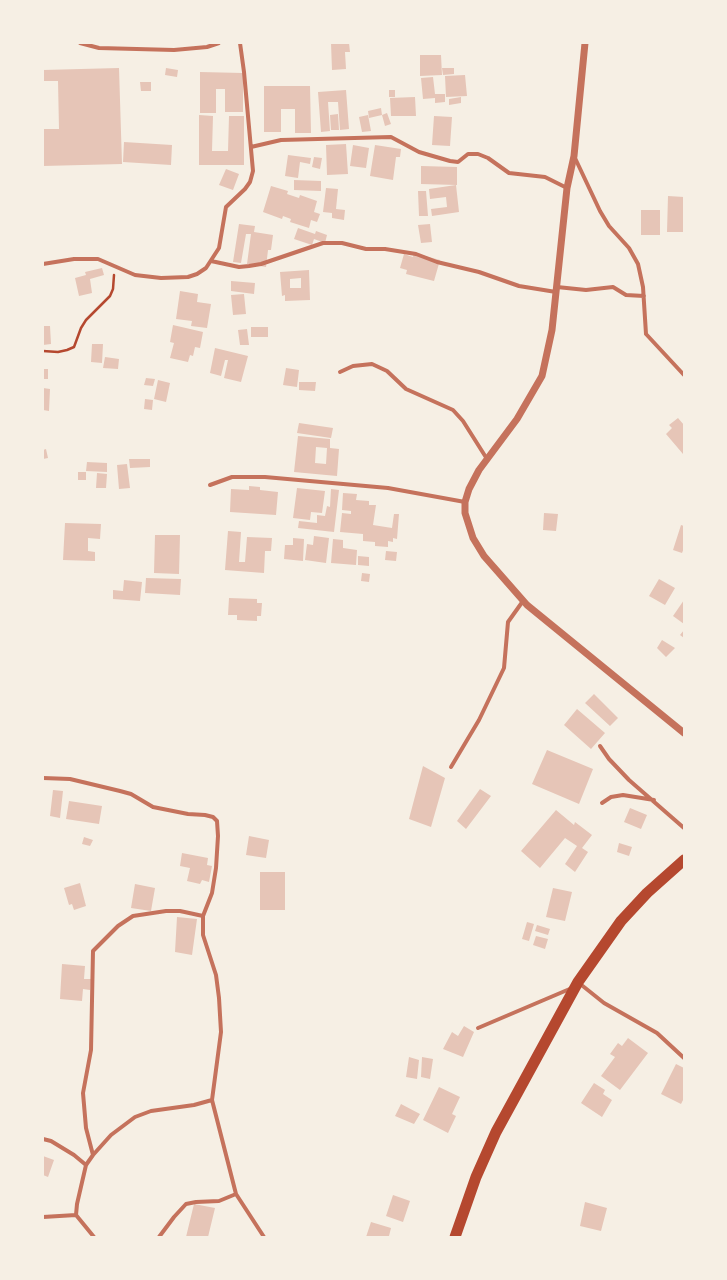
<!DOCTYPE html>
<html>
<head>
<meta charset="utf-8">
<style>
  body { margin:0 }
  #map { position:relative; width:727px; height:1280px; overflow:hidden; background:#f6efe4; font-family:"Alegreya Sans",sans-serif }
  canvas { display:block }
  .frame { position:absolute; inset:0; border:44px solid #f6efe4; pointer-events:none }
</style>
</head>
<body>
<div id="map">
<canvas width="727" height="1280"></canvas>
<div class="frame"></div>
</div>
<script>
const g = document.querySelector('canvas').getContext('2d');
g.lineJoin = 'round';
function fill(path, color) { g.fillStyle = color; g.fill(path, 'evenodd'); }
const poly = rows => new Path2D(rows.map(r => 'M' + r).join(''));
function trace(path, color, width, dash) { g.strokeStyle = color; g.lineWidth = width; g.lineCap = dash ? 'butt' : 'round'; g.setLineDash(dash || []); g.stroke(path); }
const building = poly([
  [331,43,349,43,350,52,345,52,346,69,332,70],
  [420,55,441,55,442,75,420,76],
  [119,68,122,164,43,166,43,129,59,129,58,81,43,81,43,70],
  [166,68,178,70,177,77,165,75],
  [442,68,454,68,454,74,443,75],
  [200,72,243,73,243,112,225,112,225,89,216,89,216,113,200,113],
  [465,75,467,96,446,97,445,76],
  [433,77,435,94,445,94,445,102,435,103,435,98,423,99,421,78],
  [140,82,151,82,151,91,141,91],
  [264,86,310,86,311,133,295,133,295,109,281,109,281,132,264,132],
  [346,90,349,129,340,130,338,102,328,102,330,131,321,132,318,92],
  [389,90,395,90,395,97,389,97],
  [415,97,416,116,391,116,390,98],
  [461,97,461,103,449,105,449,99],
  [381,108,382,115,369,118,368,111],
  [387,113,391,124,385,126,382,115],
  [338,114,339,130,331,130,330,115],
  [199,115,213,116,212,151,228,151,229,116,244,116,244,165,199,165],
  [368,115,371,131,362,132,359,117],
  [434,116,452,117,450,146,432,145],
  [124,142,172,145,171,165,123,162],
  [346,144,348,174,327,175,326,145],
  [353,145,369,148,366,168,350,166],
  [375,145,401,149,400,157,396,157,393,180,370,176],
  [288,155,311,158,310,164,300,162,298,178,285,176],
  [314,157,322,158,320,169,312,167],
  [421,166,457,167,457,185,421,184],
  [226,169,239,174,233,190,219,185],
  [294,180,321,181,321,191,294,190],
  [456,185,459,212,432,216,431,209,447,207,446,197,430,199,429,189],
  [271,186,288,191,287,194,299,198,300,195,317,201,314,212,320,214,317,222,311,220,309,228,290,222,291,219,283,216,282,219,263,212],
  [326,188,338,189,336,209,345,210,344,220,332,218,332,213,323,212],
  [418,191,426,191,428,216,419,216],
  [668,196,684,197,684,232,667,232],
  [641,210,660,210,660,235,641,235],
  [239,224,255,226,254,232,273,235,271,250,268,250,266,267,247,264,251,234,246,234,241,263,233,262],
  [430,224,432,242,421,243,418,225],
  [298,228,315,234,316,231,327,235,325,243,314,239,312,245,294,239],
  [414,253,440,260,434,281,406,274,407,270,400,268,404,254,413,257],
  [102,268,104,275,90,279,92,293,79,296,75,278,86,275,85,272],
  [309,270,310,300,285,301,285,295,282,296,280,272],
  [301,278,301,288,290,288,290,279],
  [231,281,255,283,254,294,231,291],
  [180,291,198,294,197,302,211,304,207,328,191,326,192,321,176,319],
  [244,294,246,314,233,315,231,295],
  [173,325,203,332,200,348,195,347,193,356,190,355,188,362,170,358,174,343,170,342],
  [43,326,50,326,51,344,43,345],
  [251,327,268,327,268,337,251,337],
  [247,329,249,345,240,345,238,330],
  [92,344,103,344,102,363,91,362],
  [215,348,248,356,241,382,224,378,228,360,225,360,221,376,210,373],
  [105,357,119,359,118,369,103,368],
  [286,368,299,370,297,387,283,385],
  [43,369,48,369,48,379,43,379],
  [146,378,155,379,153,386,144,385],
  [158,380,170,383,166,402,154,399],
  [299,382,316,382,315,391,299,390],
  [43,388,50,389,49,411,43,410],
  [145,399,153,400,152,410,144,409],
  [678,418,684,425,683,454,666,434,672,428,669,425],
  [299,423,333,428,331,438,297,433],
  [298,436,330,439,330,448,339,449,337,476,294,472],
  [316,447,327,448,326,464,315,463],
  [46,449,48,458,43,459,43,450],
  [129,459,150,459,150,467,130,468],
  [87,462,107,463,107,472,86,471],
  [127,464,130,488,119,489,117,465],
  [78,472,86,472,86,480,78,480],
  [97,473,107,474,106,488,96,488],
  [249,486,260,487,260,490,278,492,276,515,230,512,231,489,249,490],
  [297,488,325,491,322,513,311,512,310,520,293,518],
  [331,489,339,490,334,532,298,528,299,521,317,523,317,515,325,516,327,506,330,507],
  [343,493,357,494,356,500,369,501,369,505,376,505,373,525,392,528,394,514,399,514,397,539,393,538,393,542,388,541,388,547,375,546,375,542,363,541,363,534,340,532,342,513,351,514,351,511,342,510],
  [544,513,558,514,556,531,543,530],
  [65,523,101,524,100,539,88,538,88,551,95,552,95,561,63,560],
  [681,525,684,526,684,548,682,553,673,550],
  [228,531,241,532,239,562,245,562,247,537,272,538,271,551,265,551,264,573,225,570],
  [155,535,180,535,179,574,154,573],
  [314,536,329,538,326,563,305,560,307,544,313,545],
  [293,538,304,539,303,561,284,559,285,545,293,545],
  [333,539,343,540,343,548,357,550,356,565,331,563],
  [386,551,397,552,396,561,385,560],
  [358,556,369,557,369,566,358,565],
  [362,573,370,574,369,582,361,581],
  [146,578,181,579,180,595,145,593],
  [659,579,675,588,665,605,649,596],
  [124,580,142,582,140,601,113,599,113,590,123,591],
  [229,598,257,599,257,603,262,603,261,616,257,616,257,621,237,620,237,615,228,615],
  [684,600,684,624,673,616],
  [684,630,684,638,680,635],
  [662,640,675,648,666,657,657,648],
  [594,694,618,718,610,726,585,703],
  [577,709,605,733,591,749,564,725],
  [547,750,593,769,579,804,532,784],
  [423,766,445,778,431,827,409,819],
  [480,789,491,796,466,829,457,821],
  [53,790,63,791,60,818,50,816],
  [69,801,102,806,99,824,66,819],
  [630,808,647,815,641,829,624,822],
  [556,810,574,825,575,822,592,835,582,848,588,852,575,872,565,864,577,846,565,838,540,868,521,851],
  [249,836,269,840,266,858,246,855],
  [84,837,93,840,90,846,82,844],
  [619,843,632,847,629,856,617,852],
  [182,853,208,858,207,865,212,866,209,882,202,880,200,884,187,881,190,868,180,866],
  [260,872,285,872,285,910,260,910],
  [80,883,86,906,74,910,72,904,69,905,64,888],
  [135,884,155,888,151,911,131,908],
  [553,888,572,892,565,921,546,917],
  [177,917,197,919,192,955,175,952],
  [527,922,534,924,529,941,522,939],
  [537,925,550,929,548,935,535,931],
  [536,936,548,939,545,949,533,945],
  [62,964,85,966,84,979,91,979,90,990,83,989,82,1001,60,999],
  [464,1026,474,1032,463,1057,443,1049,452,1032,458,1036],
  [628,1038,648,1053,620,1090,601,1076,615,1057,610,1054,618,1043,622,1046],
  [409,1057,419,1060,417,1079,406,1077],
  [422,1057,433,1059,430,1079,421,1077],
  [676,1064,684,1068,684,1098,681,1104,661,1094],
  [594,1083,605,1090,603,1094,612,1100,602,1117,581,1103],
  [439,1087,460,1097,452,1114,456,1116,448,1133,423,1120],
  [401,1104,420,1114,414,1124,395,1116],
  [43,1156,54,1160,48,1177,43,1175],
  [393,1195,410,1201,403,1222,386,1216],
  [585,1202,607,1208,601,1231,580,1226],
  [194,1204,215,1208,208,1237,186,1237],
  [371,1222,391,1228,389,1236,391,1237,366,1237]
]);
const path = poly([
  [43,351,58,352,67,350,74,347,81,328,86,320,110,296,113,289,114,275]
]);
const minor = poly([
  [80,43,99,48,174,50,207,47,219,43],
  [251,147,281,140,391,137,419,152,450,161,458,162,468,154,478,154,488,158,509,173,545,177,567,188],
  [575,158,600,211,609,226,629,248,638,264,643,287,646,334,684,375],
  [211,261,239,267,249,266,261,264,323,243,342,243,366,249,385,249,416,254,437,262,479,272,519,286,556,292],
  [43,264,74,259,98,259,135,275,161,278,188,277,197,274,206,268,219,248,226,207,245,189,250,182,253,171,244,72,240,43],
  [557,287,586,290,613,287,626,295,644,296],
  [340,372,353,366,372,364,387,371,406,389,453,410,463,421,487,459],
  [210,485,232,477,265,477,388,488,465,502],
  [600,746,609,759,629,780,684,828],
  [451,767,479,720,504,668,508,622,523,601],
  [43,778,70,779,120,791,131,794,153,807,188,814,205,815,213,817,217,821,218,836,216,868,212,893,203,916,203,935,216,975,219,998,221,1032,212,1100,236,1194,264,1237],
  [602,803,611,797,623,795,654,800],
  [579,983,604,1003,657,1033,684,1058],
  [478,1028,572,988],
  [43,1139,51,1141,74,1155,86,1165],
  [93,1155,86,1128,83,1093,91,1050,93,951,118,926,133,916,166,911,180,911,203,916],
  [43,1217,76,1215],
  [94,1237,76,1215,77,1204,86,1165,93,1155,111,1135,135,1117,151,1111,194,1105,212,1100],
  [159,1237,174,1217,186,1204,196,1202,219,1201,236,1194]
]);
const tertiary = poly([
  [585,43,574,156,567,188,552,330,542,376,517,419,479,470,469,489,465,502,465,513,473,538,484,556,527,605,684,733]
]);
const trunk = poly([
  [455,1237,476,1177,496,1132,578,982,621,921,647,893,684,860]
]);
fill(building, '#e6c5b7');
trace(path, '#b5482f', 2.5);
trace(minor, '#c5725c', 4);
trace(tertiary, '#c5725c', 7);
trace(trunk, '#b5482f', 11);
</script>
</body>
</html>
